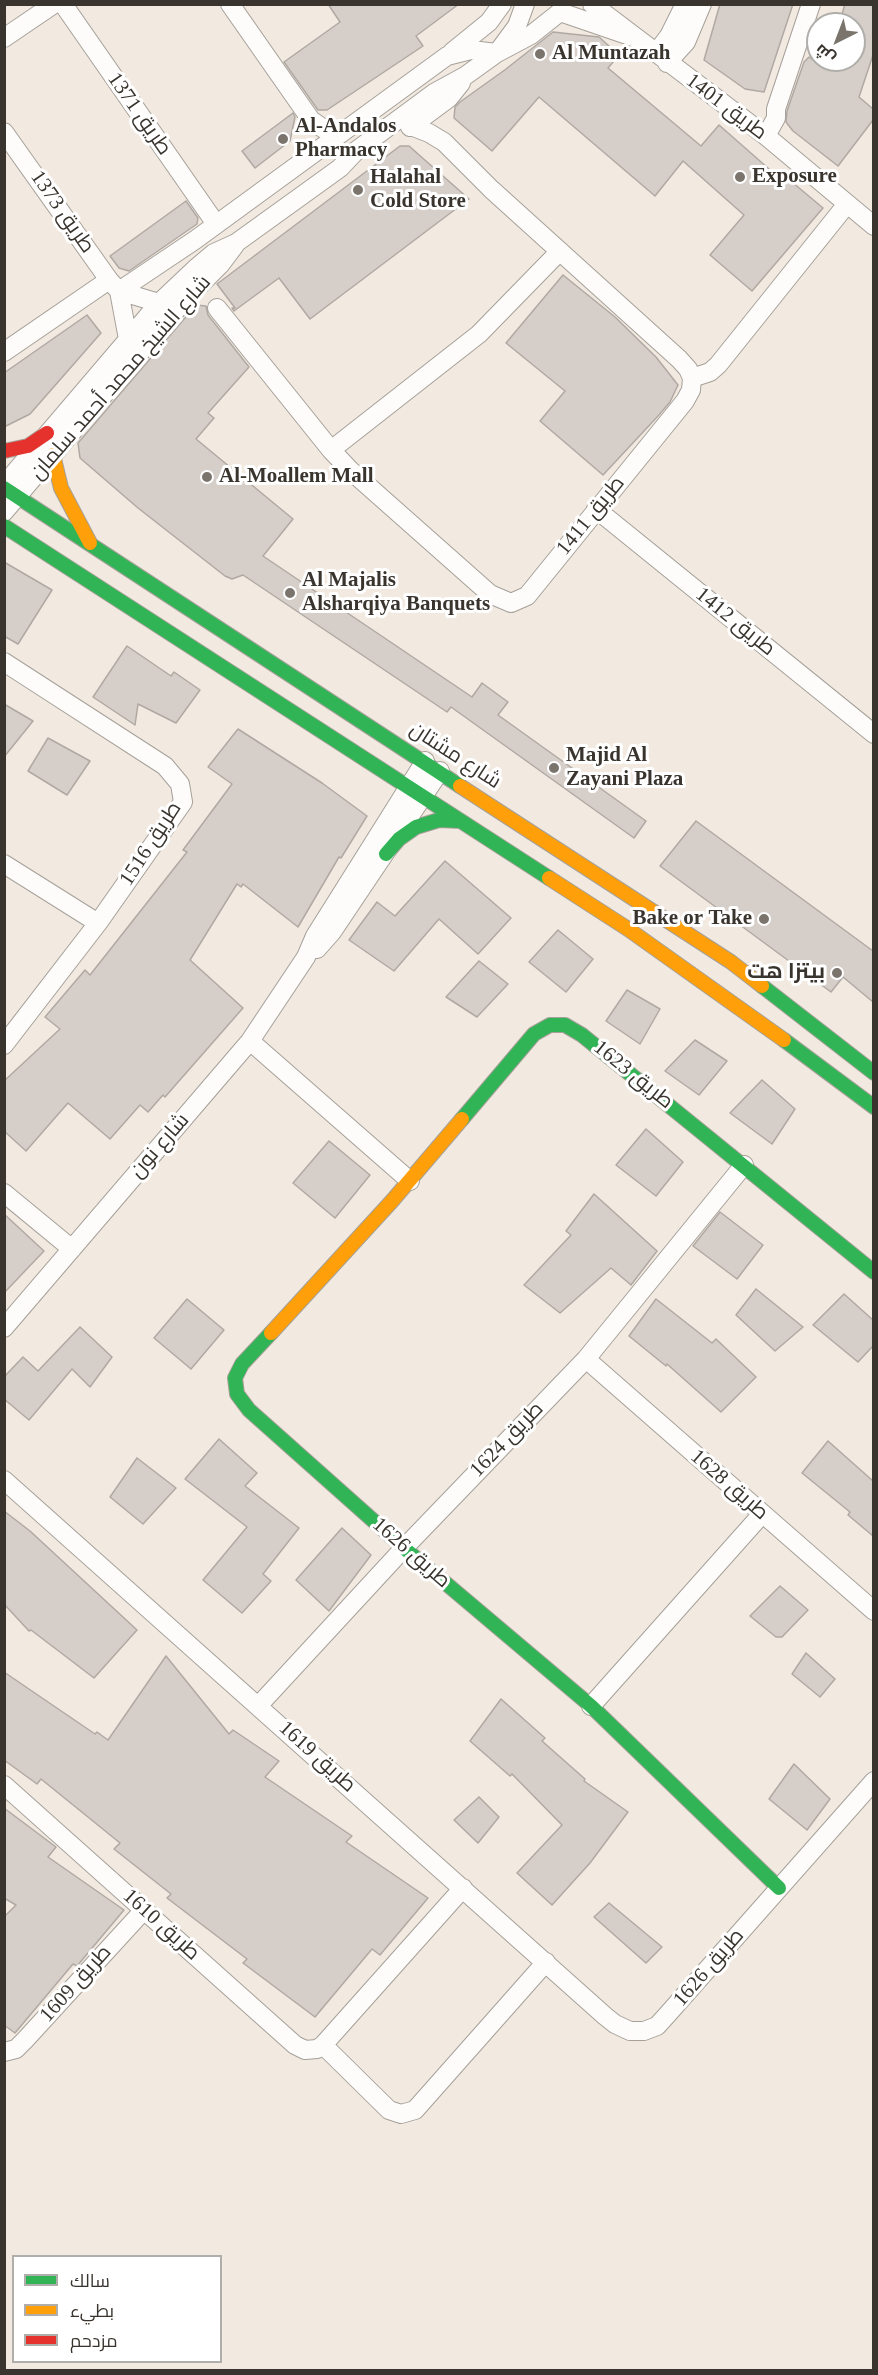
<!DOCTYPE html>
<html>
<head>
<meta charset="utf-8">
<style>
  body { margin:0 }
  #map { position:relative; width:878px; height:2375px; overflow:hidden; background:#f2eae1; font-family:"Times New Roman",Cairo,serif }
  canvas { display:block }
  .frame { position:absolute; inset:0; border:6px solid #39342e; pointer-events:none }
  .legend { position:absolute; left:12px; top:2255px; width:210px; height:108px; box-sizing:border-box; background:#fff; border:2px solid #b0aeab; margin:0; padding:8px 10px; list-style:none; font-size:18px; color:#39342e }
  .legend li { display:flex; align-items:center; gap:12px; height:30px }
  .legend b { width:30px; border:2px solid #b0aeab }
  .north { position:absolute; left:806px; top:12px; width:60px; height:60px; box-sizing:border-box; background:#fff; border:2px solid #b0aeab; border-radius:50%; rotate:222deg; font-size:16px; font-weight:700; line-height:24px; text-align:center; color:#39342e }
  .north::after { content:''; display:block; margin:auto; width:21px; height:27px; background:#7a746d; clip-path:polygon(50% 0,100% 100%,50% 72%,0 100%) }
</style>
</head>
<body>
<div id="map">
<canvas width="878" height="2375"></canvas>
<div class="frame"></div>
<ul class="legend">
<li><b style="height:8px;background:#30b455"></b>سالك</li>
<li><b style="height:8px;background:#ff9f0a"></b>بطيء</li>
<li><b style="height:8px;background:#e5322d"></b>مزدحم</li>
</ul>
<div class="north">ش</div>
</div>
<script>
const g = document.querySelector('canvas').getContext('2d');
g.lineJoin = 'round';
function fill(path, color) { g.fillStyle = color; g.fill(path, 'evenodd'); }
const poly = rows => new Path2D(rows.map(r => 'M' + r).join(''));
function trace(path, color, width, dash) { g.strokeStyle = color; g.lineWidth = width; g.lineCap = dash ? 'butt' : 'round'; g.setLineDash(dash || []); g.stroke(path); }
function label(font, color, halo, rows, align = 'center') {
  g.font = font + ' "Times New Roman",Cairo,serif'; g.lineWidth = 6; g.setLineDash([]); g.textBaseline = 'middle'; g.strokeStyle = halo; g.fillStyle = color; for (const [text, x, y, turn = 0] of rows) {
    g.save(); g.translate(x, y); g.rotate((+turn || 0) * Math.PI / 180); g.textAlign = isNaN(turn) ? turn : align; if (halo) g.strokeText(text, 0, 0); g.fillText(text, 0, 0); g.restore();
  }
}
const building = poly([
  [328,4,459,4,416,36,423,46,327,110,318,110,284,62,340,22,328,4],
  [720,4,793,4,764,92,745,89,704,60,720,4],
  [845,4,873,4,873,55,859,97,873,109,873,120,838,166,793,131,786,122,787,111,804,62,809,57,813,60,854,60,854,24,839,24,845,4],
  [553,32,599,37,619,55,608,68,701,146,719,125,777,176,780,172,823,208,752,291,710,255,744,215,683,161,655,196,539,97,492,151,454,118,455,107,460,102,506,69,553,32],
  [293,113,295,117,290,141,255,168,242,151,293,113],
  [400,146,409,146,469,199,310,319,279,278,234,311,232,308,235,308,217,284,400,146],
  [186,201,198,218,197,224,129,271,119,268,110,256,186,201],
  [563,275,615,317,656,357,678,385,670,402,658,416,603,475,540,421,565,391,506,343,563,275],
  [196,305,206,306,208,315,249,367,208,413,214,418,196,439,293,519,263,556,472,697,482,683,508,702,498,715,646,821,634,838,451,707,447,712,243,575,232,579,225,576,138,508,80,458,78,443,196,305],
  [87,315,101,333,30,414,4,427,4,373,87,315],
  [4,562,52,590,18,644,4,636,4,562],
  [127,646,171,676,174,672,200,690,176,723,138,704,135,725,93,697,127,646],
  [4,704,33,721,4,757,4,704],
  [238,729,322,783,367,816,341,858,339,857,298,927,243,884,241,887,237,884,190,960,243,1008,165,1097,163,1095,148,1112,140,1105,110,1139,68,1103,26,1151,4,1131,4,1081,60,1029,45,1017,85,970,90,975,187,852,183,850,232,784,208,767,238,729],
  [48,738,90,761,67,795,28,771,48,738],
  [696,821,873,951,873,1002,843,977,831,992,660,866,696,821],
  [445,861,511,918,478,954,439,919,394,971,349,940,377,902,395,916,445,861],
  [558,930,593,959,566,992,529,962,558,930],
  [479,961,508,984,477,1017,446,997,479,961],
  [627,990,660,1009,640,1044,606,1021,627,990],
  [695,1040,727,1061,699,1095,665,1071,695,1040],
  [762,1080,795,1109,772,1144,730,1113,762,1080],
  [646,1129,683,1162,656,1196,616,1165,646,1129],
  [329,1141,370,1175,335,1218,293,1183,329,1141],
  [594,1194,657,1251,631,1285,611,1268,560,1313,524,1285,571,1235,566,1231,594,1194],
  [720,1212,763,1245,737,1279,693,1246,720,1212],
  [4,1214,44,1251,4,1293,4,1214],
  [756,1289,803,1327,775,1351,736,1315,756,1289],
  [844,1294,873,1320,873,1346,858,1362,813,1325,844,1294],
  [187,1299,224,1330,191,1369,154,1338,187,1299],
  [656,1299,712,1343,716,1339,756,1377,721,1412,667,1364,666,1366,629,1336,656,1299],
  [80,1327,112,1357,90,1387,72,1369,29,1420,4,1399,4,1377,23,1357,38,1371,80,1327],
  [219,1439,257,1473,245,1486,299,1528,263,1574,271,1581,242,1613,203,1580,247,1527,185,1479,219,1439],
  [828,1441,873,1481,873,1536,848,1515,850,1512,802,1473,828,1441],
  [137,1458,176,1488,143,1524,110,1497,137,1458],
  [4,1511,30,1531,137,1630,94,1678,31,1630,29,1631,4,1604,4,1511],
  [342,1528,371,1555,329,1611,296,1580,342,1528],
  [780,1586,808,1610,782,1637,776,1637,750,1616,780,1586],
  [806,1653,835,1679,820,1697,792,1674,806,1653],
  [166,1656,229,1734,233,1730,279,1761,265,1777,352,1836,346,1842,428,1898,380,1955,372,1949,315,2017,243,1963,247,1959,167,1898,171,1894,114,1849,120,1843,41,1779,37,1784,4,1760,4,1672,95,1734,97,1732,108,1740,166,1656],
  [501,1699,545,1738,542,1741,585,1779,584,1781,628,1812,590,1863,552,1905,517,1873,562,1825,512,1774,510,1776,470,1741,501,1699],
  [794,1764,830,1799,807,1830,769,1799,794,1764],
  [479,1797,499,1817,478,1843,454,1820,479,1797],
  [4,1808,56,1847,48,1857,124,1910,77,1966,73,1964,15,2033,4,2025,4,1917,16,1905,4,1898,4,1808],
  [609,1903,662,1947,646,1963,594,1917,609,1903]
]);
const street = poly([
  [63,4,216,224],
  [230,4,311,120,324,129,339,135],
  [592,4,766,136,874,226],
  [4,38,54,4],
  [500,49,517,26,525,4],
  [452,52,489,22,502,4],
  [656,53,669,36,685,4],
  [667,63,686,42,702,4],
  [410,127,449,98,461,83],
  [4,132,109,280,119,291],
  [766,136,776,118,776,109,811,4],
  [119,291,195,240,447,56,471,50,497,53],
  [119,291,128,339],
  [119,291,159,303],
  [217,308,331,450,350,470,490,594,511,603,527,596,685,401,691,390,692,378,688,369,679,359,491,189,444,142,429,133,411,126],
  [4,352,109,280],
  [692,378,710,372,718,365,847,204],
  [331,450,479,334,560,251],
  [4,485,159,303,195,269,214,253,236,243,340,168,357,150,434,93,465,76,497,53,531,35,560,12,633,37],
  [596,509,874,734],
  [4,512,183,302,220,265,235,245],
  [4,662,165,766,180,784,183,802,98,923,4,1045],
  [4,864,98,923],
  [317,949,332,932,440,771],
  [250,1041,410,1181],
  [4,1193,72,1249],
  [4,1328,250,1041,306,957,315,936,425,761],
  [586,1359,874,1611],
  [4,1480,605,2016,615,2024,630,2031,644,2031,657,2026,667,2015,874,1781],
  [259,1705,404,1548,586,1359,744,1165],
  [591,1706,762,1514],
  [4,1785,295,2045,305,2050,317,2049,323,2045,463,1888],
  [323,2045,389,2110,401,2114,415,2110,546,1962],
  [4,2052,16,2049,25,2040,144,1910]
]);
const fast = poly([
  [4,488,460,786],
  [4,526,549,878],
  [386,854,399,839,416,827,439,820,461,821],
  [762,986,874,1073],
  [784,1040,874,1107],
  [462,1119,534,1034,550,1025,565,1025,582,1035,874,1272],
  [271,1333,242,1364,235,1378,237,1394,249,1410,404,1548,591,1706,779,1888]
]);
const slow = poly([
  [53,455,61,488,90,543],
  [460,786,731,962,762,986],
  [549,878,628,929,784,1040],
  [271,1333,392,1201,462,1119]
]);
const jam = poly([
  [4,451,28,446,47,433]
]);
const markers = [
  [540,54,6,"#7a746d"],
  [283,139,6,"#7a746d"],
  [740,177,6,"#7a746d"],
  [358,190,6,"#7a746d"],
  [207,477,6,"#7a746d"],
  [290,593,6,"#7a746d"],
  [554,768,6,"#7a746d"],
  [764,919,6,"#7a746d"],
  [837,973,6,"#7a746d"]
];
const poiNames = [
  ["Al Muntazah",552,54],
  ["Al-Andalos",295,127],
  ["Pharmacy",295,151],
  ["Exposure",752,177],
  ["Halahal",370,178],
  ["Cold Store",370,202],
  ["Al-Moallem Mall",219,477],
  ["Al Majalis",302,581],
  ["Alsharqiya Banquets",302,605],
  ["Majid Al",566,756],
  ["Zayani Plaza",566,780],
  ["Bake or Take",752,919,"right"],
  ["بيتزا هت",825,973,"right"]
];
const streetNames = [
  ["طريق 1401",726,107,37],
  ["طريق 1371",139,114,55],
  ["طريق 1373",62,212,55],
  ["شارع الشيخ محمد أحمد سلمان",121,378,-49],
  ["طريق 1411",591,516,-51],
  ["طريق 1412",735,622,39],
  ["شارع مشتان",455,756,33],
  ["طريق 1516",151,844,-57],
  ["طريق 1623",633,1075,39],
  ["شارع نون",160,1146,-49],
  ["طريق 1624",507,1440,-46],
  ["طريق 1628",729,1485,41],
  ["طريق 1626",411,1553,41],
  ["طريق 1619",317,1757,42],
  ["طريق 1610",161,1925,42],
  ["طريق 1626",709,1968,-49],
  ["طريق 1609",76,1984,-48]
];
fill(building, '#d6cec9');
trace(building, '#b0a9a3', 1.5);
trace(street, '#a5a099', 20);
trace(fast, '#a5a099', 16);
trace(slow, '#a5a099', 16);
trace(jam, '#a5a099', 16);
trace(street, '#fdfcfa', 18);
trace(fast, '#30b455', 14);
trace(slow, '#ff9f0a', 14);
trace(jam, '#e5322d', 14);
for (const [x, y, r, color] of markers) { const dot = new Path2D(); dot.arc(x, y, r, 0, 2 * Math.PI); g.fillStyle = color; g.fill(dot); trace(dot, '#fff', 2); }
label('bold 21px', '#39342e', '#fff', poiNames, 'left');
label('21px', '#39342e', '#fff', streetNames);
</script>
</body>
</html>
